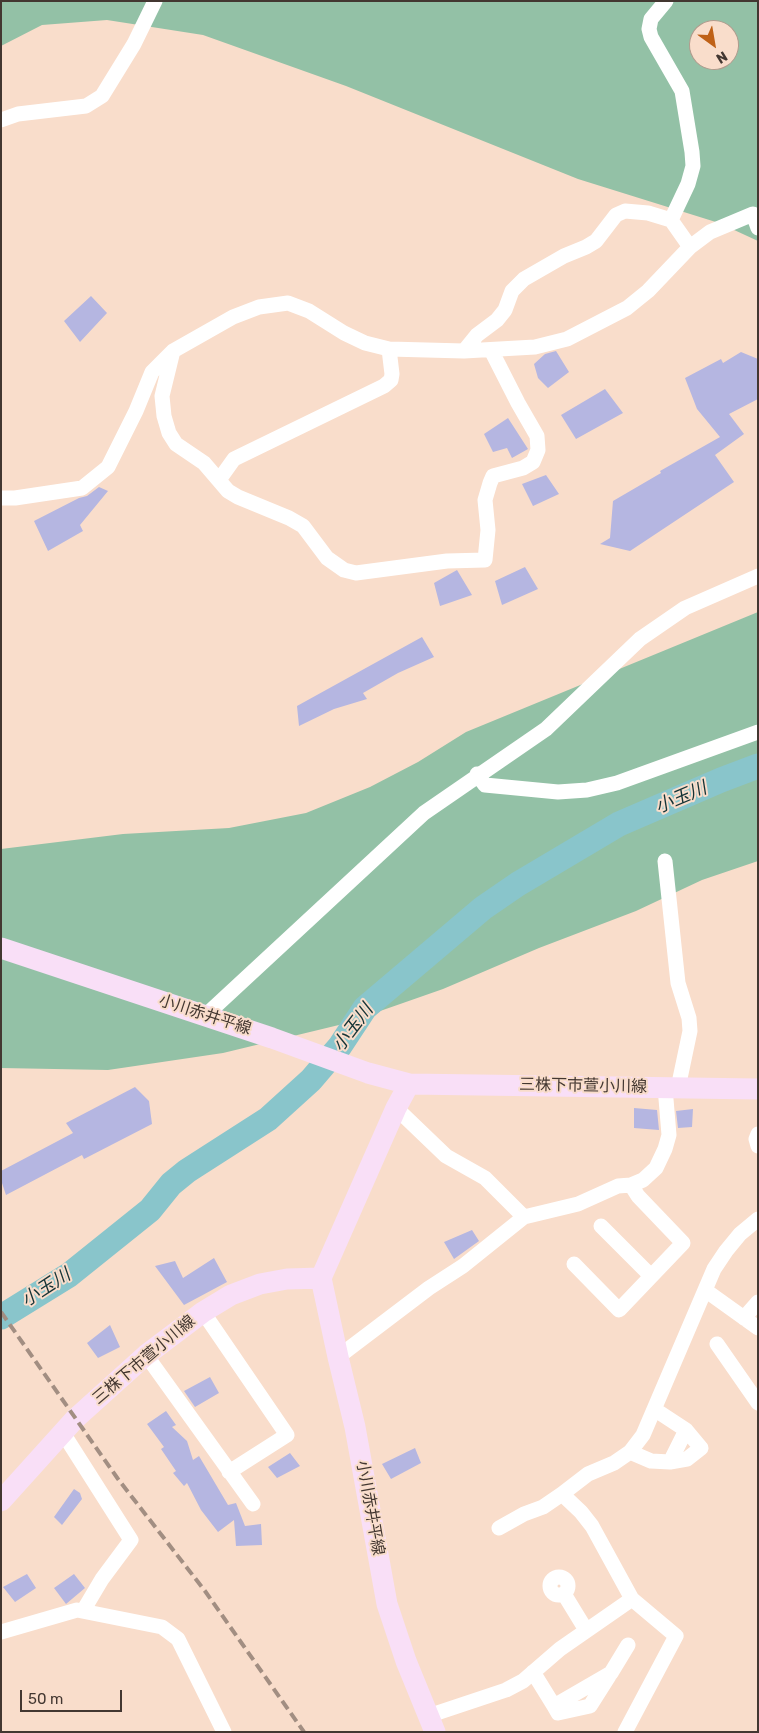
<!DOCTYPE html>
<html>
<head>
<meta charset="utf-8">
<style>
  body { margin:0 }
  #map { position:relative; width:759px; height:1733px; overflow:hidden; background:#f9ddcb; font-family:Rubik,sans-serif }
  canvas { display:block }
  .frame { position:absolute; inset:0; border:2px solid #433731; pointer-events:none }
  .north { position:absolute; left:689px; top:20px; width:50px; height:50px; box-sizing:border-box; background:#f9ddcb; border:1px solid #b09b8d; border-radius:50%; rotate:148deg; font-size:14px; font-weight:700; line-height:20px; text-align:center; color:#433731 }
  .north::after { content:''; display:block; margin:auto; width:18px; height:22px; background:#bf6117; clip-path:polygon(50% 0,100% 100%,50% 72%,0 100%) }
  .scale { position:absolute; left:20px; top:1690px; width:102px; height:22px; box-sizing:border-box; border:2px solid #433731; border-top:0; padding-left:6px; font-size:15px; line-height:18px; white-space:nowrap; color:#433731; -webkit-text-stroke:4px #f9ddcb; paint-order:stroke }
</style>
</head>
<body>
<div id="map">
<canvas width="759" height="1733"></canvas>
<div class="frame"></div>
<div class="north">N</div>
<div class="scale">50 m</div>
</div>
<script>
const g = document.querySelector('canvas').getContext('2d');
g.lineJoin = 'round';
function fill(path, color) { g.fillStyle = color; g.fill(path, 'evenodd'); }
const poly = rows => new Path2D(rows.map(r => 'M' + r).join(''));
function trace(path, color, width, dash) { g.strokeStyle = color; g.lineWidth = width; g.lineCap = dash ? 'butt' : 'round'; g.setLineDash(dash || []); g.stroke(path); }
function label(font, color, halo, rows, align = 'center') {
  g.font = font + ' Rubik,"Noto Sans JP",sans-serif'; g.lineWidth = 4; g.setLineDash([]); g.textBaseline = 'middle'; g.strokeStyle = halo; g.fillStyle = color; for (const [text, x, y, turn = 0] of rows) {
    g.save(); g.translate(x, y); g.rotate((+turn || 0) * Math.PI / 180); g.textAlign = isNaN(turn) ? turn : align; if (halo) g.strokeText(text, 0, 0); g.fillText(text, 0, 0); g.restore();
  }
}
const forest = poly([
  [1,1,758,1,758,241,719,223,578,179,346,86,203,35,107,20,42,25,1,46],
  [699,30,729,30,729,60,699,60],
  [758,612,758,861,702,880,636,911,539,948,443,989,343,1024,223,1053,108,1070,1,1068,1,849,123,834,229,828,306,813,370,787,418,762,466,732]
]);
const river = poly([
  [1,1317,69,1275,150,1210,171,1184,187,1171,268,1119,311,1080,340,1046,365,1008,483,908,518,884,619,824,721,780,758,766]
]);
const building = poly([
  [91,296,107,313,80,342,64,321],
  [556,351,569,372,548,388,538,378,534,364,545,354],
  [741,352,758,359,758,399,729,414,744,434,715,455,734,482,630,551,600,544,610,538,613,501,661,473,660,471,720,437,697,409,685,378,721,359,723,363],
  [605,389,623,413,576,439,561,415],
  [508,418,528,449,512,458,507,448,493,452,484,434],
  [546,475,559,494,533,506,522,484],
  [99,487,108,491,80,525,83,531,48,551,34,521,79,498,87,496],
  [525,567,538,589,502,605,495,581],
  [457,570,472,595,440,606,434,583],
  [422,637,434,657,398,673,363,693,367,699,334,709,299,726,297,706],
  [135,1087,149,1101,152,1124,84,1159,82,1155,6,1195,1,1180,1,1171,73,1133,66,1123],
  [634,1108,657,1110,659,1130,634,1128],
  [693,1109,692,1127,678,1128,676,1111],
  [472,1230,479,1241,454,1259,444,1242],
  [214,1258,227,1282,184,1305,155,1266,175,1261,183,1278],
  [110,1325,120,1347,98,1358,87,1343],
  [210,1377,219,1393,195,1407,184,1391],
  [166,1411,176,1425,172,1427,187,1441,193,1460,199,1456,228,1505,236,1503,245,1526,261,1524,262,1545,236,1546,234,1520,218,1532,201,1510,187,1483,184,1486,173,1473,176,1471,161,1449,164,1447,147,1424],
  [415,1448,421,1463,391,1479,382,1464],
  [290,1453,300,1466,277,1478,268,1467],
  [74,1489,80,1493,82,1499,62,1525,54,1517],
  [27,1574,36,1588,15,1602,3,1587],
  [74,1574,85,1588,66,1604,54,1588]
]);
const street = poly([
  [666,1,651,19,649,29,651,37,682,91,692,152,693,166,688,184,671,220],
  [1,120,18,114,86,106,102,96,134,44,155,1],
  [173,351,162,396,164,416,169,433,176,444,204,463,228,491,238,497,289,518,303,526,327,558,344,570,356,573,447,561,485,560,488,530,485,500,490,483,493,476,523,468,533,462,538,450,537,436,518,403,491,350],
  [464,351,477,335,497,320,505,310,512,291,524,279,564,256,586,247,596,241,616,215,625,211,648,213,671,220,690,247],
  [219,480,234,459,384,386,391,380,392,374,389,349],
  [1,498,15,498,82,488,108,467,136,411,152,372,173,351,233,317,259,307,288,303,309,311,344,333,365,343,389,349,464,351,535,347,567,339,627,308,648,291,690,247,710,232,753,214,758,228],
  [477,774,485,785,558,792,587,790,617,783,758,732],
  [665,861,678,983,689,1018,690,1031,678,1088],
  [206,1015,424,813,546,729,640,639,685,608,758,576],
  [396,1108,446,1156,485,1178,524,1217],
  [758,1134,756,1139,758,1146],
  [601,1226,651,1276],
  [574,1264,619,1310,683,1243,638,1196,631,1185],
  [705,1290,758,1328],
  [203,1312,287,1435,229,1472],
  [744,1318,758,1302],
  [717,1344,758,1403],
  [146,1355,253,1504],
  [338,1357,429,1288,463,1266,524,1217,578,1204,618,1186,631,1185,643,1180,656,1168,665,1149,669,1135,665,1087],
  [63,1433,131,1540,102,1579,83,1611],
  [630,1452,651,1461,670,1462,687,1459,701,1448,686,1430,654,1409],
  [670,1462,686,1430],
  [499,1528,524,1514,543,1507,562,1494],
  '550 1586a9 9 0 1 1 18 0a9 9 0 1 1-18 0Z',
  [564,1594,586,1630],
  [1,1632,77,1610,162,1627,178,1639,224,1732],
  [533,1672,554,1706,611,1673,628,1645],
  [554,1706,558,1713,590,1706,609,1676],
  [428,1716,506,1690,523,1681,560,1649,632,1599,592,1526,581,1512,562,1494,588,1474,614,1463,630,1452,643,1435,714,1269,726,1251,740,1234,758,1219],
  [625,1732,676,1636,632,1599]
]);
const secondary = poly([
  [1,948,272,1038,368,1073,409,1084,758,1089],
  [321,1278,338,1357,355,1427,387,1604,406,1661,435,1732],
  [321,1278,396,1108,409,1084],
  [1,1501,75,1419,146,1355,203,1312,231,1295,260,1284,287,1279,321,1278]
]);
const rail = poly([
  [1,1312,118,1479,205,1591,304,1732]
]);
const streetNames = [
  ["小川赤井平線",205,1015,18],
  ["三株下市萱小川線",583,1086,1],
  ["三株下市萱小川線",144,1360,-40],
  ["小川赤井平線",370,1508,80]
];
const waterNames = [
  ["小玉川",681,798,-23],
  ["小玉川",353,1028,-53],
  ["小玉川",46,1288,-33]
];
fill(forest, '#93c1a6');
trace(river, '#89c5cb', 25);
fill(building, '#b5b6e1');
trace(street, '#fff', 15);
trace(secondary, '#f9dff7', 21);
trace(rail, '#a28e82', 4, [10, 5]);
label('16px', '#433731', '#f9ddcb', streetNames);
label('italic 18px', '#143336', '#f9ddcb', waterNames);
</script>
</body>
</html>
